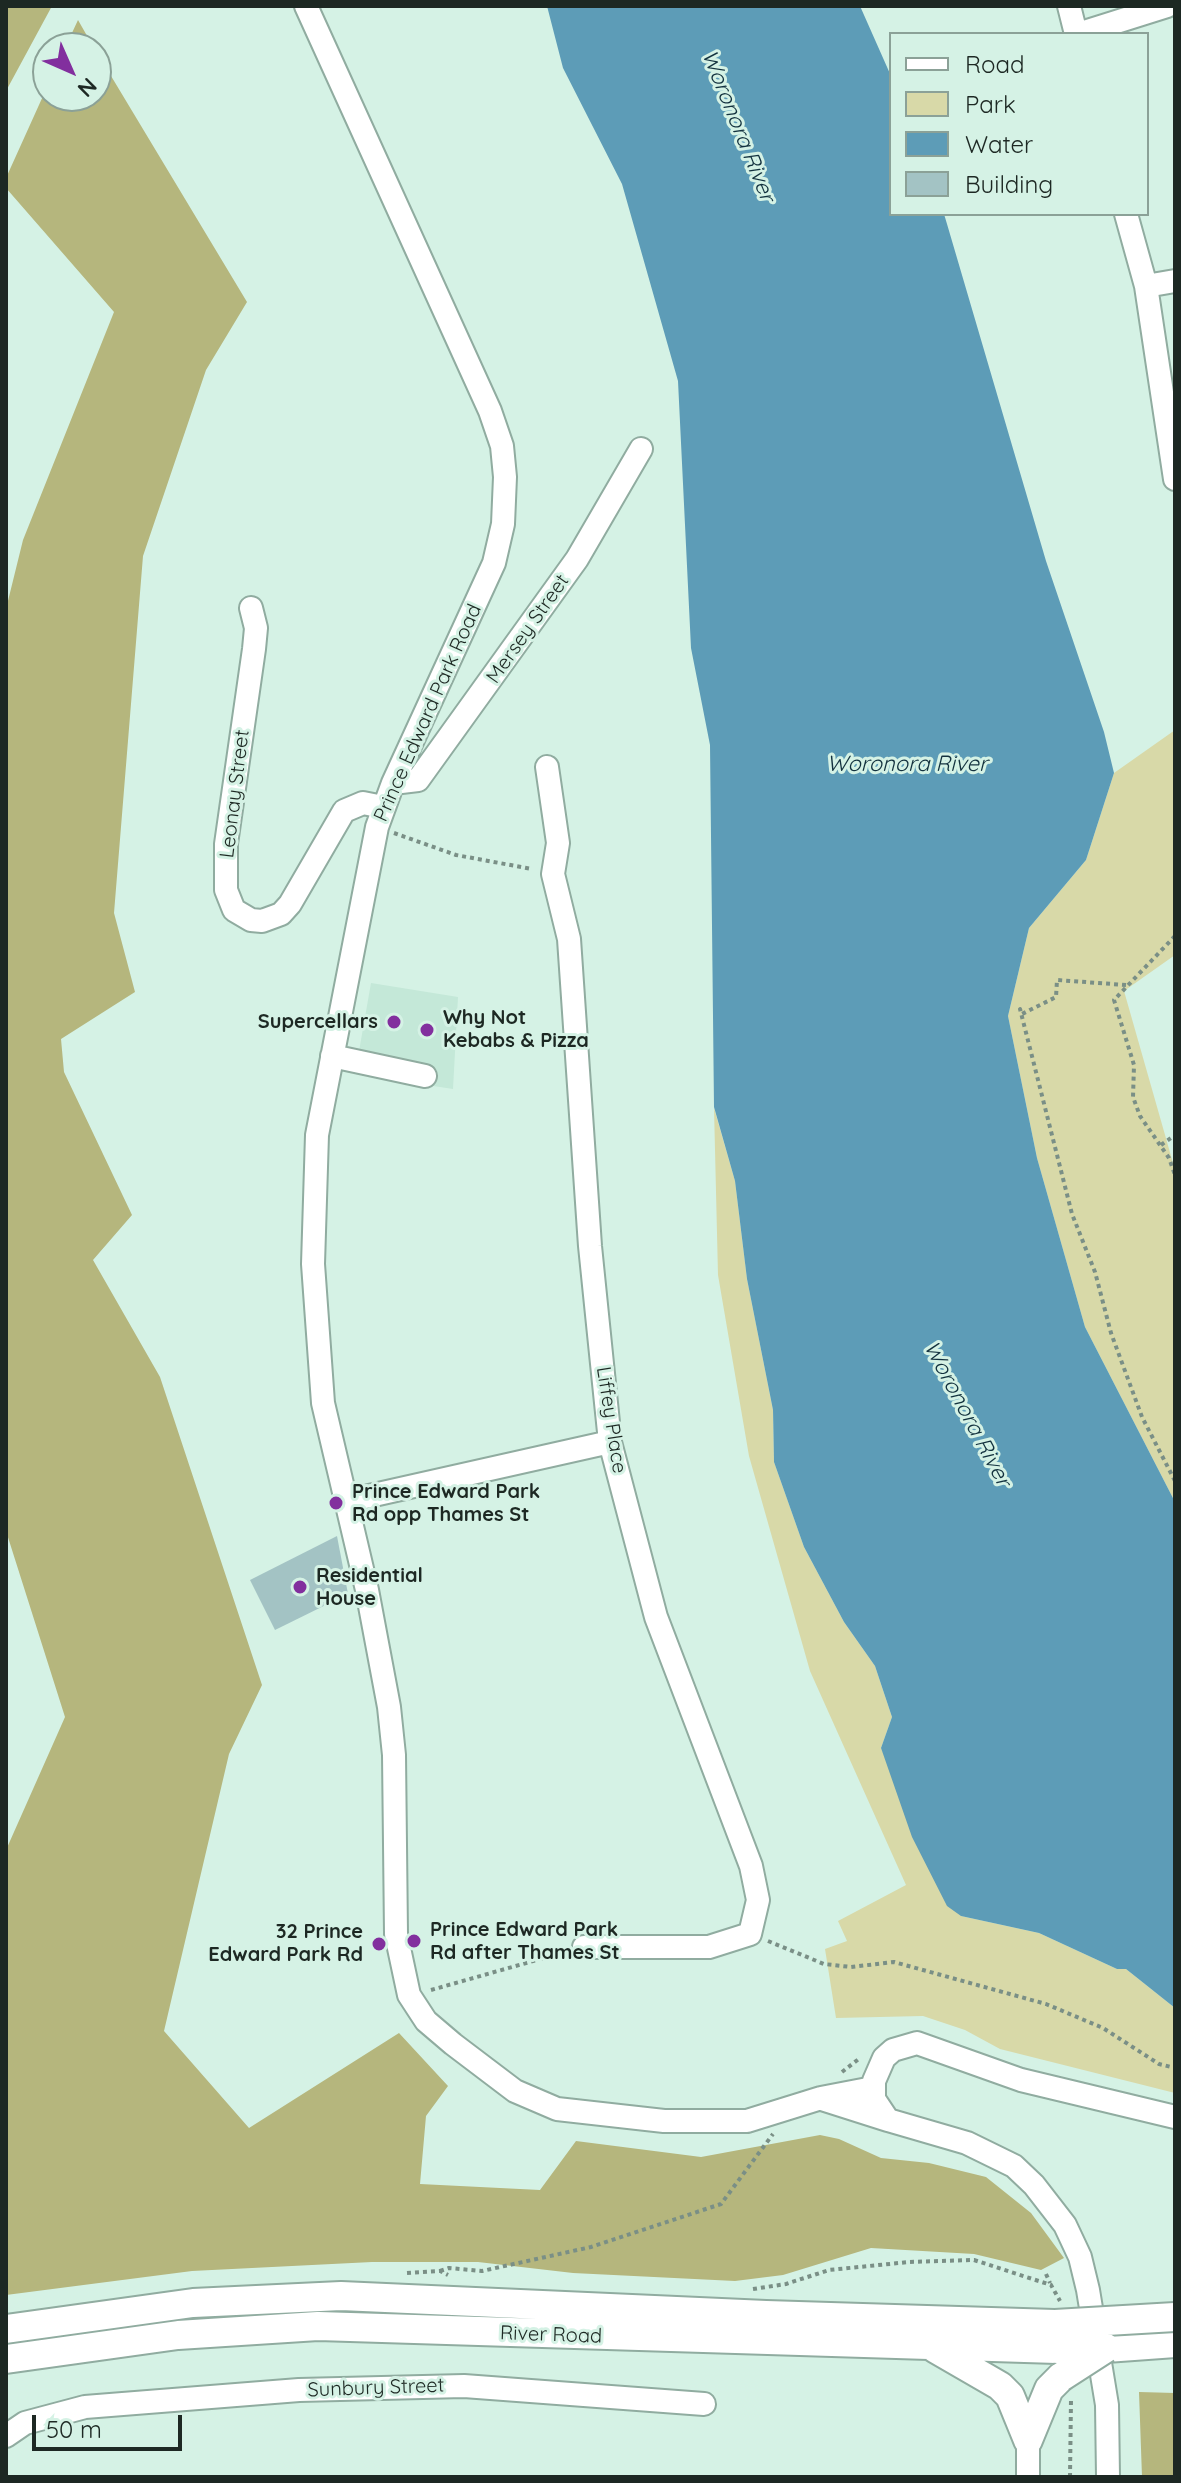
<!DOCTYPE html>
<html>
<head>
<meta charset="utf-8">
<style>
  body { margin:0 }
  #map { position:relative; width:1181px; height:2483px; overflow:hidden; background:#d5f2e5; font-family:Quicksand,sans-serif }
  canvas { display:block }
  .frame { position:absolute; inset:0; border:8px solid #1d2823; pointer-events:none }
  .legend { position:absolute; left:889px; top:32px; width:260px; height:184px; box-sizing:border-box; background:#d5f2e5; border:2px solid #8ba197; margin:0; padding:10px 14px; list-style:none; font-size:24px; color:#1d2823 }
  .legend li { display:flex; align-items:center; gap:16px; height:40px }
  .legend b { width:40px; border:2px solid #8ba197 }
  .north { position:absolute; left:32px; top:32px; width:80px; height:80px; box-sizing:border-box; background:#d5f2e5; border:2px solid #8ba197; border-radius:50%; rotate:135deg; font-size:22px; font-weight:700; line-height:32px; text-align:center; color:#1d2823 }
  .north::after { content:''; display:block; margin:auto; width:28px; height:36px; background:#822f9e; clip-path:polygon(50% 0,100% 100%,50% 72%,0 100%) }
  .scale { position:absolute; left:32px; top:2415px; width:150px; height:36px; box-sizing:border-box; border:4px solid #1d2823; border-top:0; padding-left:10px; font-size:24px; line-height:28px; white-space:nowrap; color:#1d2823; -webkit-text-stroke:6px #d5f2e5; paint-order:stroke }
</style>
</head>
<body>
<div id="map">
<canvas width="1181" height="2483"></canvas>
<div class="frame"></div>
<ul class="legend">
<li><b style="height:10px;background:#fff"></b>Road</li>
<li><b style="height:22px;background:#d8d9a8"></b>Park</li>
<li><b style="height:22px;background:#5d9cb7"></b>Water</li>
<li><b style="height:22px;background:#a3c3c4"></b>Building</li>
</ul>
<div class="north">N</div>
<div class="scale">50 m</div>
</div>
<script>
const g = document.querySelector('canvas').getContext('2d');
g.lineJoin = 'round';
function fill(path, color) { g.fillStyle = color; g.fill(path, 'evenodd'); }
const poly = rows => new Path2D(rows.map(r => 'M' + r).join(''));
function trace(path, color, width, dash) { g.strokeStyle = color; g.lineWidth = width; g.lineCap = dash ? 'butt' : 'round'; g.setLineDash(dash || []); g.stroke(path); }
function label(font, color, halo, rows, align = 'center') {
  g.font = font + ' Quicksand,sans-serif'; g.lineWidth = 6; g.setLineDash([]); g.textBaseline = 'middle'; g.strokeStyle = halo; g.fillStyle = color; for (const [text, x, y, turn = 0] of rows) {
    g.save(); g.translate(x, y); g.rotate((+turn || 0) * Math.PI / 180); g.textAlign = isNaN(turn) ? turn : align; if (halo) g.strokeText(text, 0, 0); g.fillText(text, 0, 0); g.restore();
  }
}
const built = poly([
  [371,983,458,997,453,1089,355,1074]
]);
const green = poly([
  [1175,730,1175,955,1124,991,1175,1170,1175,1502,1085,1327,1037,1158,1008,1016,1029,928,1086,860,1114,773],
  [714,1108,735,1181,747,1279,773,1410,774,1462,804,1547,844,1622,875,1666,892,1717,881,1748,961,1916,1039,1933,1117,1969,1126,1969,1175,2008,1175,2093,1000,2049,965,2030,923,2016,836,2018,825,1949,847,1941,838,1921,906,1885,810,1671,749,1456,718,1275]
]);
const forest = poly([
  [6,6,52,6,6,91],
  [78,20,94,48,65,48],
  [96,51,247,302,206,370,143,556,114,913,135,992,61,1039,64,1072,132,1215,93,1260,160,1377,262,1685,229,1754,164,2031,249,2128,399,2033,448,2086,426,2116,420,2184,540,2190,576,2141,701,2157,820,2135,839,2139,881,2158,929,2163,986,2177,1031,2213,1064,2258,1041,2270,974,2254,871,2248,783,2275,735,2281,573,2273,478,2262,372,2262,192,2271,6,2295,6,1850,65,1717,6,1531,6,609,23,540,114,312,6,188,6,178,48,85,48,96,96,96],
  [1139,2392,1175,2393,1175,2477,1142,2477]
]);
const water = poly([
  [547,6,860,6,891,76,891,214,944,214,947,224,1046,561,1104,732,1114,773,1086,860,1029,928,1008,1016,1037,1158,1085,1327,1175,1502,1175,2008,1126,1969,1117,1969,1039,1933,961,1916,947,1906,912,1837,881,1748,892,1717,875,1666,844,1622,804,1547,774,1462,773,1410,747,1279,735,1181,714,1107,710,745,691,648,678,381,622,184,563,68]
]);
const building = poly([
  [337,1536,348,1594,275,1630,250,1580]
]);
const path = poly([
  [394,833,456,855,532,869],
  [1175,936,1114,1000,1134,1065,1133,1097,1140,1116,1169,1158,1175,1175],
  [1126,985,1057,980,1056,997,1022,1014,1020,1009,1072,1214,1095,1272,1111,1333,1142,1417,1175,1481],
  [1161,1145,1175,1135],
  [768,1941,824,1964,851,1967,894,1962,1046,2004,1103,2028,1159,2064,1175,2068],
  [431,1990,565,1952],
  [842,2072,860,2058],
  [440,2271,449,2268,482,2271,591,2247,721,2204,773,2134],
  [407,2273,440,2271,448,2275],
  [1046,2274,1050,2283],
  [753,2289,786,2284,829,2270,909,2262,974,2260,1051,2285,1060,2301],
  [1070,2477,1071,2400]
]);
const minor = poly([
  [306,6,490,411,502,446,505,477,503,524,494,563,393,783,377,827,317,1135,313,1264,323,1403,367,1590,389,1707,394,1755,396,1934,409,1995,426,2021,453,2044,515,2091,557,2109,664,2121,747,2121,821,2098,873,2088],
  [1069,6,1076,34],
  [1078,34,1167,6],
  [1126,214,1146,286,1175,479],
  [1146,286,1175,281],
  [251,608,256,628,254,649,226,844,226,890,234,910,251,920,262,921,281,914,290,904,344,811,363,803,383,807],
  [547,767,558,843,553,874,569,939,590,1246,610,1442,656,1617,751,1866,758,1900,750,1934,709,1947,584,1947],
  [393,783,418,780,577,559,641,449],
  [332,1056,425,1076],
  [347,1501,610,1442],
  [822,2099,888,2120],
  [6,2436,25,2423,85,2407,299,2390,464,2386,704,2404],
  [1028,2440,1028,2477],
  [1108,2477,1107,2405,1088,2290,1080,2257,1065,2225,1034,2185,1014,2166,967,2143,888,2120,874,2099,874,2081,884,2058,893,2050,917,2043,1021,2080,1175,2117]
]);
const major = poly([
  [6,2329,193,2303,341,2296,766,2315,1055,2324],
  [1106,2348,1175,2343],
  [936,2349,1000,2386,1010,2396,1028,2440],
  [6,2359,178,2335,318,2326,1057,2349],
  [1028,2440,1049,2389,1061,2377]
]);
const majorBridge = poly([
  [1055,2324,1175,2317],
  [1057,2349,1105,2348],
  [1061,2377,1106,2348]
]);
const markers = [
  [394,1022,8,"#822f9e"],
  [427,1030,8,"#822f9e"],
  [336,1503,8,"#822f9e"],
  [300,1587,8,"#822f9e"],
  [414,1941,8,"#822f9e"],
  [379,1944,8,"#822f9e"]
];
const streetNames = [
  ["Mersey Street",528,629,-55],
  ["Prince Edward Park Road",428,713,-66],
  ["Leonay Street",235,794,-83],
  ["Liffey Place",611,1420,81],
  ["River Road",551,2335,2],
  ["Sunbury Street",376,2388,-2]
];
const poiNames = [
  ["Why Not",443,1018],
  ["Kebabs & Pizza",443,1041],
  ["Supercellars",378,1022,"right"],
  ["Prince Edward Park",352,1492],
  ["Rd opp Thames St",352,1515],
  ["Residential",316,1576],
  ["House",316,1599],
  ["Prince Edward Park",430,1930],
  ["Rd after Thames St",430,1953],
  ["32 Prince",363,1932,"right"],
  ["Edward Park Rd",363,1955,"right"]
];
const waterNames = [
  ["Woronora River",738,126,68],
  ["Woronora River",907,764],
  ["Woronora River",967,1414,62]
];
fill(built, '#c4e8d8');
fill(green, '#d8d9a8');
fill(forest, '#b5b67d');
fill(water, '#5d9cb7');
fill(building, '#a3c3c4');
trace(minor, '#90aca0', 26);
trace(major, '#90aca0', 32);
trace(path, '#7a8f86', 4, [4, 4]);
trace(minor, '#fff', 22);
trace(major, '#fff', 28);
trace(majorBridge, '#90aca0', 32, []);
trace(majorBridge, '#fff', 28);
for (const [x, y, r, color] of markers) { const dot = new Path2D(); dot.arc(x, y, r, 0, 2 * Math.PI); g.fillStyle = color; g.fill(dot); trace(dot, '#d5f2e5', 3); }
label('20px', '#1d2823', '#d5f2e5', streetNames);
label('bold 20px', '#1d2823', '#d5f2e5', poiNames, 'left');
label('italic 22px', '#12313e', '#d5f2e5', waterNames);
</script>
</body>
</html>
